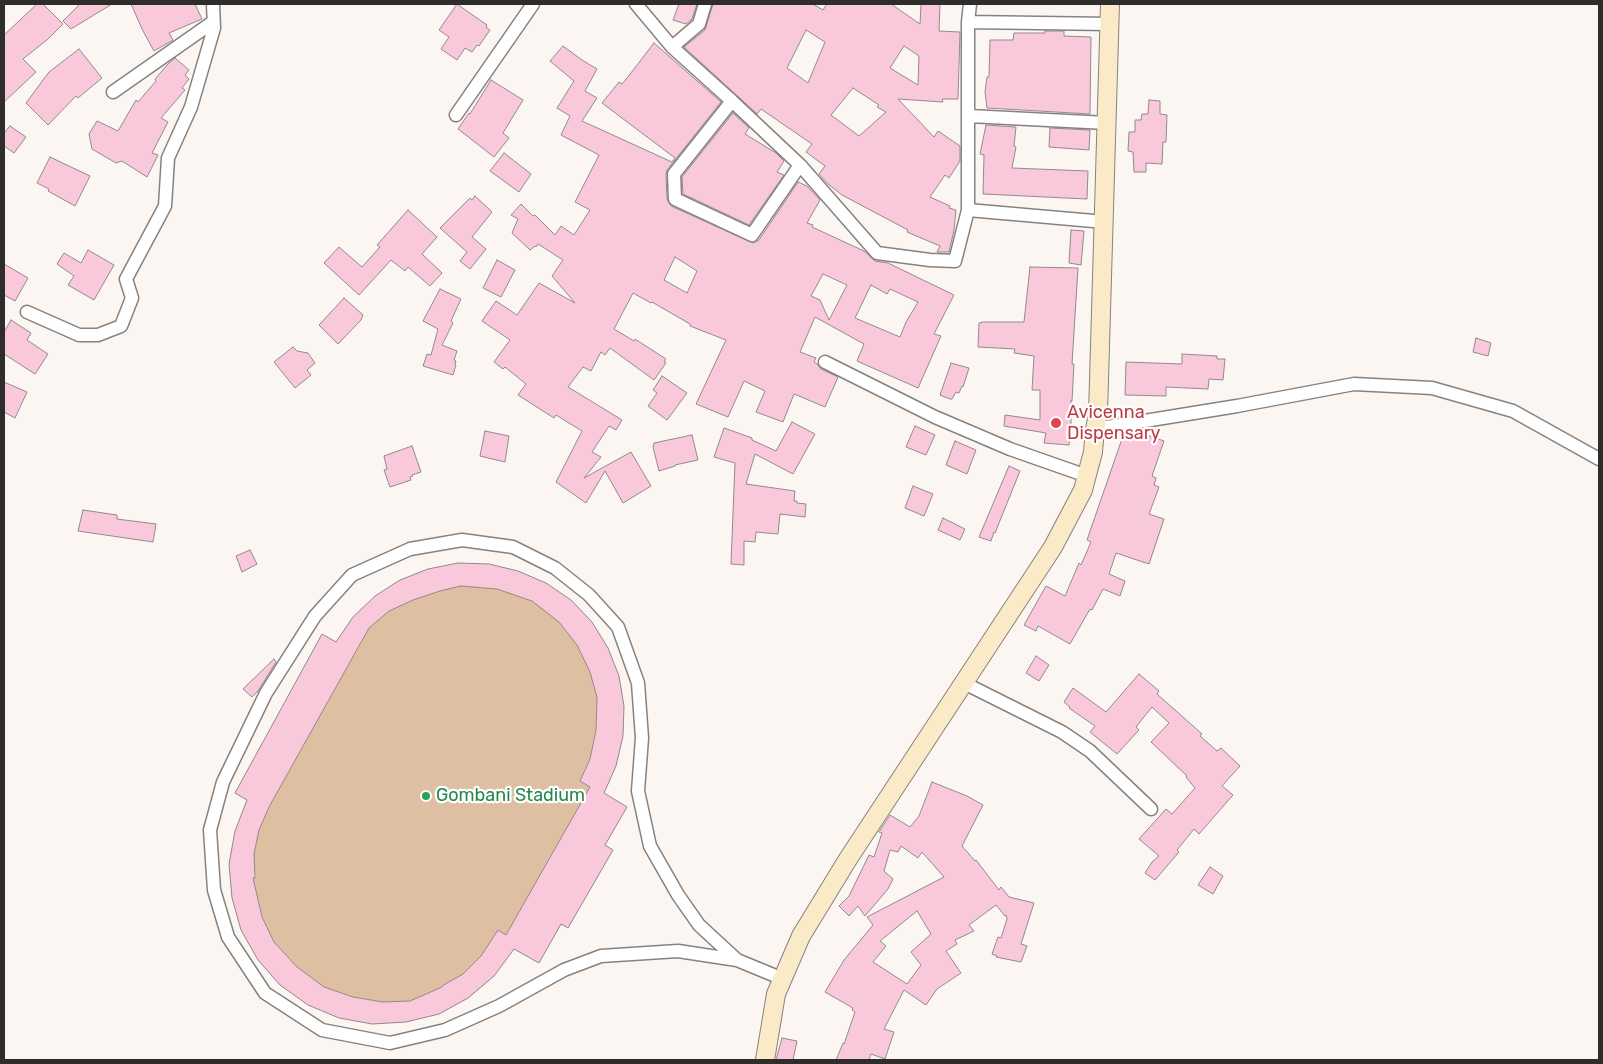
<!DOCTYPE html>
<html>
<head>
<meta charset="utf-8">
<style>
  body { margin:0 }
  #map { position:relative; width:1603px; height:1064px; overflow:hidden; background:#fcf6f2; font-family:Rubik,sans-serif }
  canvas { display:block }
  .frame { position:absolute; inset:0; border:5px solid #2f2d2c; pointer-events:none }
</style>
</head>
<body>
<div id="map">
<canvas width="1603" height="1064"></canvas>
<div class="frame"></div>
</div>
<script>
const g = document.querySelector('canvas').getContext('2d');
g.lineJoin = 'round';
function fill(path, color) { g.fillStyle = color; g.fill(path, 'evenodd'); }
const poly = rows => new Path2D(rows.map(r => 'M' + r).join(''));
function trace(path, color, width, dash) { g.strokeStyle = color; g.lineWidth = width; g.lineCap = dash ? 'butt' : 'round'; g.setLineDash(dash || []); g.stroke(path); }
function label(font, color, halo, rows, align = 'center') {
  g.font = font + ' Rubik,sans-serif'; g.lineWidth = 4.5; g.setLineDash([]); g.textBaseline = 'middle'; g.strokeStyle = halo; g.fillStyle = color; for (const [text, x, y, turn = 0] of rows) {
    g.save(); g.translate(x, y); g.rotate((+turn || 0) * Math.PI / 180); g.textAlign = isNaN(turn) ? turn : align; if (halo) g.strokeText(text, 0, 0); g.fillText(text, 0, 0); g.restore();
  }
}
const green = poly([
  [458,563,489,564,518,571,546,583,571,600,592,622,608,648,619,676,624,706,623,736,616,766,604,793,627,807,605,845,613,850,568,928,561,925,539,963,514,949,494,976,469,998,439,1014,406,1022,372,1024,280,985,258,960,241,930,232,898,229,864,235,831,247,800,235,793,322,634,336,642,375,596,400,580,428,569]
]);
const building = poly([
  [37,4,43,4,63,24,48,39,23,59,36,72,4,102,4,35,37,4],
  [80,4,112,4,71,29,63,21,80,4],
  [131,4,195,4,202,19,169,33,173,40,154,51,143,31,131,4],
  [457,4,487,25,486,27,490,30,479,46,477,45,472,52,465,48,457,60,441,49,449,37,439,30,457,4],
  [679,4,697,4,692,19,686,24,673,20,679,4],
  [713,4,813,4,823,10,827,4,891,4,920,24,921,4,940,4,939,31,960,32,958,99,942,99,943,102,898,99,934,137,938,131,960,146,960,161,949,178,945,175,930,197,950,206,949,208,956,210,954,230,949,252,937,252,940,246,907,232,908,230,842,195,828,184,819,174,825,166,806,152,812,144,761,109,757,114,684,47,705,30,713,4],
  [806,30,825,42,808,83,787,68,806,30],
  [904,46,919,56,918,85,890,68,904,46],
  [853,88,879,105,877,107,886,112,859,136,831,115,853,88],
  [1045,31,1064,31,1064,36,1091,37,1090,114,987,108,985,92,987,77,989,77,990,40,1013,40,1014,33,1045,33,1045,31],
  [654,43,721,102,667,170,666,174,667,199,671,206,753,243,759,240,798,182,807,186,820,200,807,223,813,225,812,227,864,251,875,261,888,263,954,295,934,334,941,336,918,388,857,361,864,344,815,317,800,352,816,358,814,362,817,364,821,369,838,377,825,407,794,394,783,422,756,412,765,391,744,381,728,417,696,404,726,340,690,326,690,324,652,302,651,303,633,293,614,329,634,341,635,339,666,359,664,362,666,363,654,380,610,348,605,355,601,352,591,371,583,367,568,387,622,420,616,430,609,426,592,452,601,457,584,478,631,452,651,486,623,503,605,471,586,503,556,482,582,431,556,415,554,418,518,395,526,384,505,367,503,369,494,362,510,340,482,321,496,301,517,315,539,283,575,303,552,276,563,260,538,244,536,247,535,246,530,250,512,233,518,219,511,215,521,204,533,216,535,215,555,235,561,226,574,235,590,210,575,202,599,155,561,135,570,116,557,108,574,81,550,61,563,46,582,60,597,69,585,91,597,98,582,121,672,162,675,158,602,103,619,82,622,84,627,78,654,43],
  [675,257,697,271,687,293,664,280,675,257],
  [823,274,847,285,829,320,820,300,811,296,823,274],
  [871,285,887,294,890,289,918,302,906,322,900,337,855,318,871,285],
  [79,49,102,78,78,98,76,96,48,125,26,103,49,72,79,49],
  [175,58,189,70,185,75,189,79,182,88,185,90,161,118,168,122,152,153,158,155,147,177,122,161,116,163,92,149,89,134,97,121,118,131,136,100,138,102,156,81,155,79,168,64,175,58],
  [491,80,523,100,503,133,509,138,494,157,458,129,469,113,470,114,491,80],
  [1149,100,1160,101,1160,114,1167,115,1166,142,1163,142,1162,164,1146,163,1146,172,1134,172,1133,152,1128,151,1129,132,1135,132,1135,120,1141,120,1142,114,1148,114,1149,100],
  [733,113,749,128,745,134,776,153,784,161,777,172,784,175,749,225,683,194,682,177,733,113],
  [986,125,1016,127,1014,146,1016,147,1012,168,1088,171,1087,199,983,194,984,155,980,154,986,125],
  [10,126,26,137,14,153,4,146,4,133,10,126],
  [1050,128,1090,130,1089,150,1049,147,1050,128],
  [504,153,531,174,519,192,490,171,504,153],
  [50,157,90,176,75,206,48,191,49,189,37,183,50,157],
  [475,196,492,212,472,237,486,249,470,269,460,261,467,252,440,228,470,198,472,200,475,196],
  [408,210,437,237,422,254,442,273,430,286,408,267,405,271,391,260,359,295,324,263,339,247,362,267,380,247,377,245,408,210],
  [1071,230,1084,231,1081,265,1069,263,1071,230],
  [88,250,114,265,94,300,68,285,74,276,57,264,64,253,81,263,88,250],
  [497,260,515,270,501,297,483,288,497,260],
  [4,264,28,278,15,301,4,295,4,264],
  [1030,267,1078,268,1072,364,1074,364,1072,401,1071,400,1071,428,1069,445,1044,443,1046,433,1004,426,1005,415,1040,420,1040,390,1032,390,1034,356,1014,353,1015,349,978,347,979,323,983,322,1024,322,1030,267],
  [440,289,461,299,451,321,453,323,442,345,457,351,454,360,456,361,455,364,456,365,453,375,423,366,427,354,431,355,438,329,423,321,440,289],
  [344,298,363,315,361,320,338,344,319,325,344,298],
  [11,320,31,333,27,340,48,354,35,374,4,354,4,332,11,320],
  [1476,338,1491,343,1488,356,1473,352,1476,338],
  [293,347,297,351,308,353,315,363,307,370,311,375,295,388,274,362,293,347],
  [1182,354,1217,356,1217,359,1225,359,1223,380,1209,379,1208,389,1166,387,1166,396,1125,395,1126,362,1182,364,1182,354],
  [951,363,969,368,963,387,962,386,959,393,956,392,952,399,950,399,940,395,951,363],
  [662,376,687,393,667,420,648,406,657,393,653,390,662,376],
  [4,382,27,392,15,418,4,412,4,382],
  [792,422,815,434,793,474,755,454,746,484,795,491,794,501,797,501,797,503,806,504,805,517,780,514,778,534,756,532,755,542,744,541,744,565,731,564,735,463,714,457,724,428,752,438,752,440,776,451,792,422],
  [915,426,935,435,926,455,906,447,915,426],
  [485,431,509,436,505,462,480,456,485,431],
  [1136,431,1164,441,1152,476,1156,478,1154,485,1159,487,1149,514,1164,519,1149,564,1116,553,1109,574,1125,581,1120,596,1103,589,1092,610,1090,609,1070,644,1038,626,1036,631,1024,625,1046,586,1065,596,1079,563,1081,565,1091,542,1087,540,1124,433,1136,431],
  [692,435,698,460,675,465,675,466,659,471,653,447,654,443,692,435],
  [955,441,976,450,967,474,946,465,955,441],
  [412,446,421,472,412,475,413,476,410,477,411,480,390,487,384,470,387,469,384,456,412,446],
  [1009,466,1020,471,995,533,994,532,991,541,979,537,1009,466],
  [913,486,933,494,924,516,905,508,913,486],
  [83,510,117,515,117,519,156,524,153,542,78,531,83,510],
  [943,518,965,529,960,540,938,530,943,518],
  [250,550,257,564,242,572,236,556,250,550],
  [458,563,489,564,518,571,546,583,571,600,592,622,608,648,619,676,624,706,623,736,616,766,604,793,627,807,605,845,613,850,568,928,561,924,539,963,514,949,494,976,468,998,439,1014,406,1022,372,1024,339,1018,308,1005,280,985,258,960,241,930,232,898,229,864,235,831,247,800,235,793,322,634,336,642,353,617,375,596,400,580,428,569,458,563],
  [461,586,497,589,532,601,559,622,577,645,590,672,597,697,596,730,590,759,580,781,590,787,506,935,498,930,481,956,463,974,442,986,442,987,410,1001,383,1002,353,997,324,987,297,967,274,942,262,917,253,878,255,878,254,854,259,830,269,807,369,628,389,611,413,600,440,591,461,586],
  [1036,656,1049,665,1039,681,1026,673,1036,656],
  [274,659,276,662,258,691,252,697,243,689,274,659],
  [1139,674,1159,691,1157,694,1202,734,1200,736,1217,751,1221,748,1240,766,1222,786,1233,795,1199,834,1194,829,1177,850,1179,852,1155,880,1145,873,1152,862,1159,856,1139,839,1166,809,1172,814,1195,788,1186,777,1187,776,1151,742,1169,723,1152,707,1136,727,1139,730,1117,754,1090,732,1095,726,1069,708,1070,707,1064,702,1073,688,1106,712,1139,674],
  [932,782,967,796,983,805,962,846,975,861,976,860,999,890,1001,887,1009,897,1034,903,1021,944,1027,946,1021,962,996,957,997,956,992,954,998,937,1001,938,1007,919,1006,915,1005,916,996,905,969,925,974,931,955,940,957,944,946,951,961,973,937,989,926,1005,904,990,884,1029,894,1032,885,1059,871,1054,869,1060,836,1060,843,1043,844,1044,855,1012,852,1010,853,1008,825,992,844,960,873,925,867,917,944,877,922,852,918,858,901,846,898,852,890,850,884,871,893,879,888,889,865,916,858,906,849,916,839,906,849,896,869,855,874,857,882,833,879,832,890,815,910,827,919,816,932,782],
  [917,911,931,934,911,952,921,965,907,984,873,962,886,946,880,941,917,911],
  [1210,867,1223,876,1213,894,1198,885,1210,867],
  [782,1038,797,1041,793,1060,776,1060,782,1038]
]);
const minor = poly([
  [636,4,672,47],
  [705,4,699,24,672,47,732,101,800,165,877,253,930,260,955,261,968,210,1105,222],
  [968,22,1110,24],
  [113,92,213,22],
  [732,101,674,174,675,199,752,235,800,165],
  [456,115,533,4],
  [969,116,1107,123],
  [968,210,968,22,970,4],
  [27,312,79,335,98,335,121,326,132,298,126,279,165,206,168,158,191,107,214,28,213,4],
  [825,362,935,417,1010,449,1087,476],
  [1095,429,1237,406,1354,384,1432,388,1513,411,1599,459],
  [964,683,1062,732,1090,751,1151,809],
  [737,960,699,925,678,895,650,846,638,791,642,738,638,683,618,627,589,595,555,568,513,547,462,540,410,549,352,575,315,616,266,693,223,782,210,830,214,890,228,937,265,993,322,1030,390,1043,445,1030,499,1006,564,970,601,956,678,951,737,960,783,979]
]);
const secondary = poly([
  [765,1060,776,994,801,936,848,859,1053,547,1083,490,1093,452,1095,429,1098,414,1110,4]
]);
const markers = [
  [1056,423,6,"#e0444e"],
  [426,796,5,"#2e9e5b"]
];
const healthNames = [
  ["Avicenna",1067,413],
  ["Dispensary",1067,434]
];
const leisureNames = [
  ["Gombani Stadium",436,796]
];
fill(green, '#dfbfa2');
fill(building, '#fac8db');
trace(building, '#918a8c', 1);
trace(minor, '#87827e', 15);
trace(secondary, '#87827e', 20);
trace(minor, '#fff', 12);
trace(secondary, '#fbeac7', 18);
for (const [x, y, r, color] of markers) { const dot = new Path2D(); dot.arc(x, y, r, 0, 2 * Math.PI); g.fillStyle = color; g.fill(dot); trace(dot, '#fff', 2); }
label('18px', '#be3a42', '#fff', healthNames, 'left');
label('18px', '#27864d', '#fff', leisureNames, 'left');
</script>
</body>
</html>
